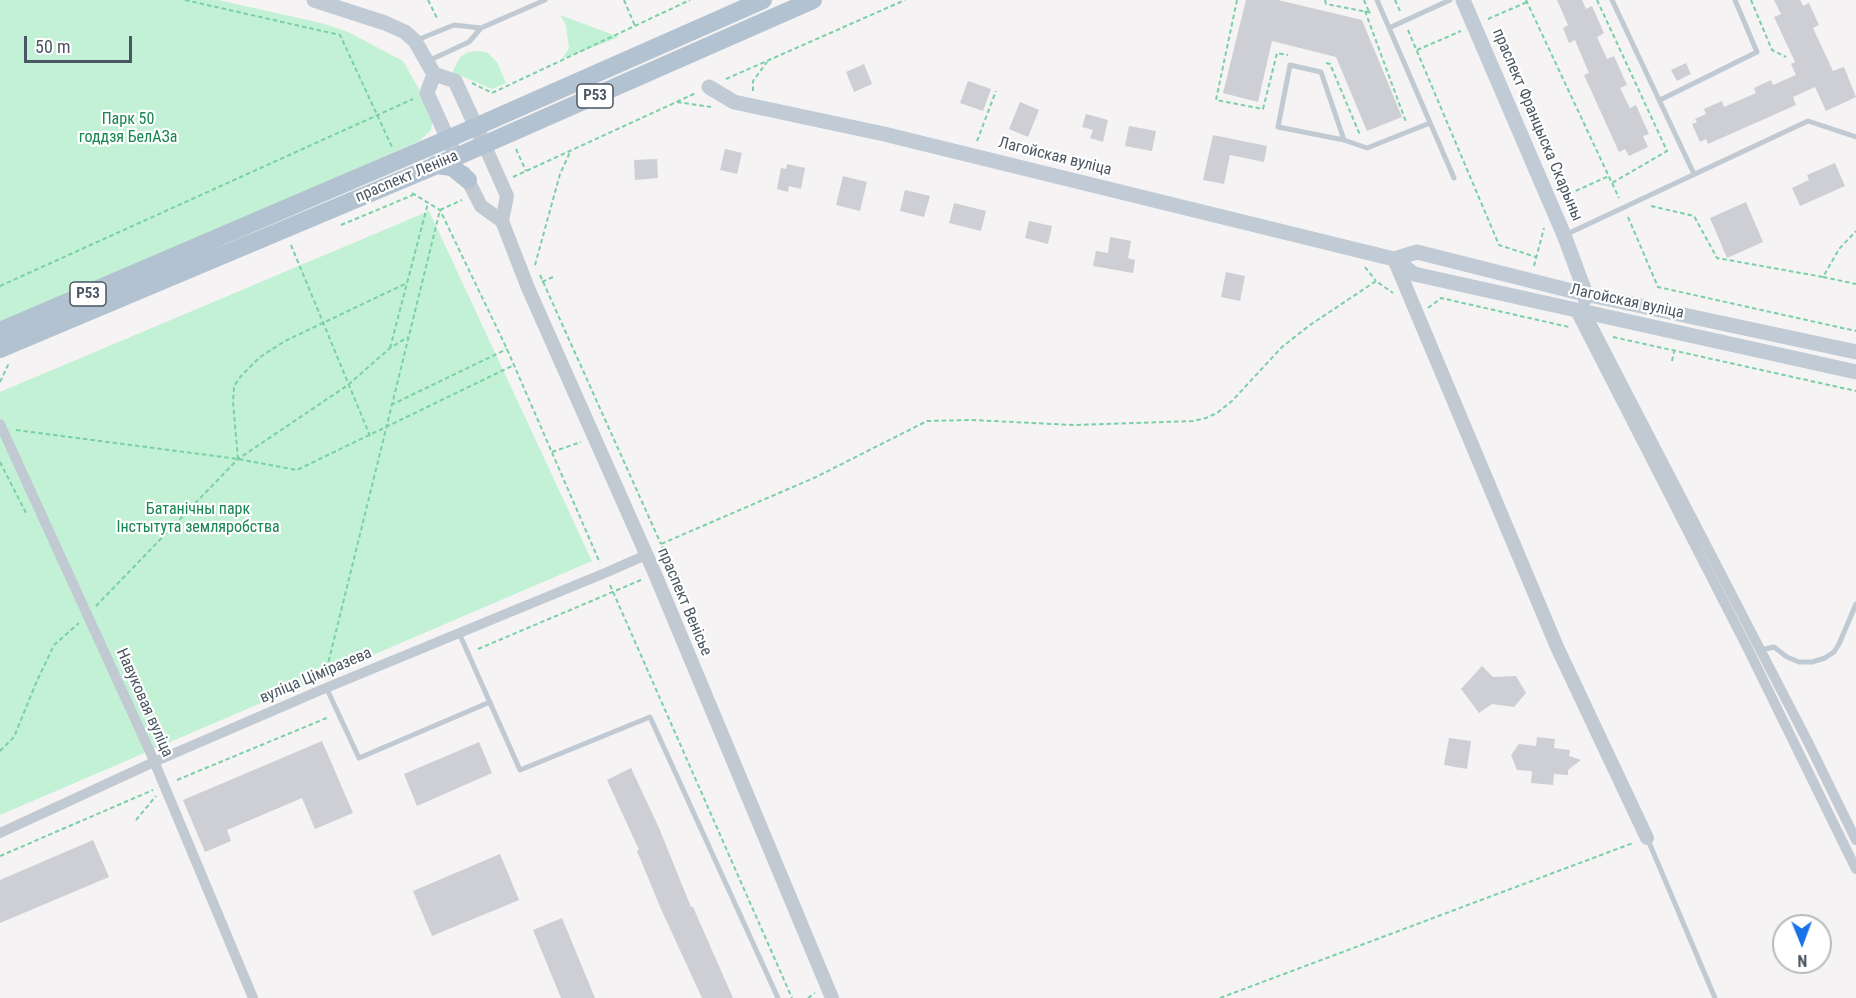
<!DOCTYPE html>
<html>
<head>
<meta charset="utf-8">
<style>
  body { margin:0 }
  #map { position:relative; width:1856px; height:998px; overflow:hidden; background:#f5f3f3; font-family:"Roboto Condensed",sans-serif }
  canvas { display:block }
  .north { position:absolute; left:1772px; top:914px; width:60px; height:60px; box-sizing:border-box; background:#fff; border:2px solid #b7bbc0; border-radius:50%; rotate:179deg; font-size:16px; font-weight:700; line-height:24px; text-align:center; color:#4a5661 }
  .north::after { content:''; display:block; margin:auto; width:21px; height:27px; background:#1a73e8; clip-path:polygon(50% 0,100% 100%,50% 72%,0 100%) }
  .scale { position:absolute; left:24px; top:36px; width:108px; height:27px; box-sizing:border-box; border:3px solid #4a5661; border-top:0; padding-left:8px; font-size:18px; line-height:21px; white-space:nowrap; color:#4a5661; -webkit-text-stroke:4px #fff; paint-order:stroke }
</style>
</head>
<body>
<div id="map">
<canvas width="1856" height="998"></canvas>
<div class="north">N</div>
<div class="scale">50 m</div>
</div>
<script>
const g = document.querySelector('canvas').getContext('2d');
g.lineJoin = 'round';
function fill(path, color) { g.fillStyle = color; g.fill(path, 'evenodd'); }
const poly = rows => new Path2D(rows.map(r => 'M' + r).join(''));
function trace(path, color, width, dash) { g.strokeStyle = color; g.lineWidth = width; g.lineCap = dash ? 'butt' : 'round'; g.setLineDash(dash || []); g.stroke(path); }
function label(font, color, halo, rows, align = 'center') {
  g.font = font + ' "Roboto Condensed",sans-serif'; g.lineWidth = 4.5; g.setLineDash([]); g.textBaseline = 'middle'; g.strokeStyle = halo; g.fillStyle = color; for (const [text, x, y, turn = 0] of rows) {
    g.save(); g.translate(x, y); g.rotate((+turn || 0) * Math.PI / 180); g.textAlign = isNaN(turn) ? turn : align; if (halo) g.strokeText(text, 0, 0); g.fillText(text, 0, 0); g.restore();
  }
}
const green = poly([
  [0,0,218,0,321,23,346,31,403,61,429,107,432,122,431,130,419,141,399,150,0,325],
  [560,15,619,37,562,59,569,48,566,25],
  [480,51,488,53,497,62,506,83,492,89,461,76,454,79,453,71,460,57,469,52],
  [429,211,592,561,0,815,0,392]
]);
const building = poly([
  [1246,0,1278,0,1362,20,1402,117,1367,131,1336,57,1272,41,1258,102,1223,93],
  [1557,0,1582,0,1586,9,1592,6,1604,33,1597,37,1607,59,1614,56,1627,85,1620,88,1630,108,1636,105,1649,134,1643,136,1648,147,1629,156,1625,149,1619,152,1584,75,1589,73,1575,40,1569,43,1563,28,1568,25],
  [1774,0,1800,0,1803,6,1809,3,1819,25,1813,28,1833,71,1844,67,1856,97,1826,111,1815,87,1793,97,1796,105,1708,144,1706,139,1700,142,1692,124,1697,122,1695,119,1706,114,1704,109,1722,101,1724,107,1756,93,1754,88,1771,80,1773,85,1796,75,1791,64,1795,62,1774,17,1781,14],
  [1686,63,1691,74,1677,81,1671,70],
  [864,64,872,84,854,92,846,72],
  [968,81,991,89,983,111,960,103],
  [1020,102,1039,110,1028,137,1009,129],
  [1086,114,1108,120,1103,142,1090,138,1093,130,1082,127],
  [1129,126,1156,131,1152,151,1125,146],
  [1213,135,1267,146,1264,162,1230,155,1224,184,1203,180],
  [725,149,742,153,737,174,720,170],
  [657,159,658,178,635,180,634,160],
  [1835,163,1845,186,1800,206,1792,188,1809,180,1807,175],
  [787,164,805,168,801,189,789,186,788,192,777,189,781,168,786,169],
  [843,176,867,182,860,211,836,205],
  [905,190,930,196,924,217,900,211],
  [1746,202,1763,242,1727,258,1710,218],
  [954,203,986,211,981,231,949,223],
  [1029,221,1052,226,1048,244,1025,238],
  [1110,237,1131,241,1128,258,1135,260,1133,273,1093,266,1096,251,1108,253],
  [1226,272,1245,276,1240,301,1221,297],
  [1482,666,1493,677,1516,676,1526,693,1514,707,1492,704,1479,713,1461,689],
  [1537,737,1555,739,1554,748,1570,750,1569,756,1581,760,1568,770,1568,775,1554,774,1553,785,1531,783,1532,771,1517,770,1511,755,1519,744,1536,746],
  [1449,738,1471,741,1467,769,1444,765],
  [322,741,353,813,315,829,302,798,227,830,231,841,205,852,183,800],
  [479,742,492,773,417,806,404,774],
  [631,768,659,828,691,907,693,907,733,998,702,998,661,909,637,851,639,850,607,780],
  [93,840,109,877,0,923,0,880],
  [500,854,519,900,432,936,413,891],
  [562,918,595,998,561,998,533,930]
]);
const path = poly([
  [185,0,340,35,392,147],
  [428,0,438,20],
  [624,0,635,26],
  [1237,0,1216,100,1263,109,1277,53,1288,55],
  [1325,0,1326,4,1373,13],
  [1364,0,1369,12],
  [1395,0,1400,11],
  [1526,0,1619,198],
  [1597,0,1667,151,1612,183],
  [1751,0,1772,50,1786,57],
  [1365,11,1406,122],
  [1488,19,1527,2],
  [1408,30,1499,245,1536,257],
  [1417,50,1461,31],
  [1326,63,1330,64,1360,135],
  [726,79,905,0],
  [472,83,492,93,690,0],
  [753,91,753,81,767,62],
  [677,102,711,107],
  [977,141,996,91],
  [516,149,526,171],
  [513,177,696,93],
  [412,193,440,210,507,349,600,563],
  [1562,197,1609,176],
  [1651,206,1694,216,1717,258,1823,277,1839,249,1856,231],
  [440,210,462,200],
  [1628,217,1658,287,1856,331],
  [341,225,413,195],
  [291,245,370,436],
  [535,265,560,174,571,150],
  [1534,266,1544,228],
  [1365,267,1376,281],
  [540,275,661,544],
  [1823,277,1856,284],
  [542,282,553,277],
  [0,286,413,99],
  [1428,308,1441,298,1569,327],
  [1613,337,1856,391],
  [390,348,428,203],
  [1672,361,1674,352],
  [0,382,9,363],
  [391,405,507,349],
  [16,430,238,459,297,470,514,365],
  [552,452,581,442],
  [238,459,233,402,234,386,241,376,260,357,285,341,407,283],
  [0,462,26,513],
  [668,568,672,567,661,544,816,477,927,421,972,420,1073,425,1193,421,1206,418,1217,413,1232,401,1282,347,1310,325,1376,281,1393,293],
  [610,585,792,998],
  [96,606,238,459,348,385,390,348,408,337],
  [478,649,641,580],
  [325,676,440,210],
  [0,751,14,737,36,683,54,645,79,623],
  [177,780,329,717],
  [136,820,156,796],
  [0,856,153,790],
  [808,998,815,993],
  [1220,998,1633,843]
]);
const service = poly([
  [1377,0,1454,178],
  [1612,0,1694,174],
  [1389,28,1450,0],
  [417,40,454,25,481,28],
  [428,61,469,42,481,28,545,0],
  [1660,100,1757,52,1735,0],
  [1344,140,1278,127,1290,65,1321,72,1344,140,1367,148,1430,123],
  [1565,235,1808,121,1856,137],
  [459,633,520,770,650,717,778,998],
  [1761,650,1774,647,1787,657,1799,662,1812,662,1825,658,1834,652,1839,644,1856,604],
  [326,687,359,758,490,702],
  [1648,840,1715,998]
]);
const minor = poly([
  [1574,309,1748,649,1856,869],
  [1585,311,1808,742,1856,840],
  [0,424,151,754,253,998],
  [0,833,154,762,321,690,605,573,646,555]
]);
const tertiary = poly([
  [484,144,507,196,502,221],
  [464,173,481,206,502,221,528,288,655,574,832,998],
  [1394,259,1557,647,1647,838]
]);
const secondary = poly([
  [314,0,385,23,405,32,415,41,434,74,455,81,484,144],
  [1463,0,1564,235,1586,294,1585,299],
  [434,74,427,93,456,157],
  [709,87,734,102,884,134,1394,259,1414,274,1856,372],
  [1394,259,1417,252,1576,292,1856,352]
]);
const primary = poly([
  [435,165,452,167,468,180],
  [0,331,448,139,763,0],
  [0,349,456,157,813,0]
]);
const shields = [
  [595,96,36],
  [88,294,36]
];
const shieldNames = [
  ["Р53",595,96],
  ["Р53",88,294]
];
const parkNames = [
  ["Парк 50",128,120],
  ["годдзя БелАЗа",128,138],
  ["Батанічны парк",198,510],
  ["Інстытута земляробства",198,528]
];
const streetNames = [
  ["праспект Францыска Скарыны",1537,125,67],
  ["Лагойская вуліца",1055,157,14],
  ["праспект Леніна",407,177,-23],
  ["Лагойская вуліца",1627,302,12],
  ["праспект Венісье",684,602,67],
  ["вуліца Ціміразева",316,676,-23],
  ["Навуковая вуліца",144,703,66]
];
fill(green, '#c3f1d5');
fill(building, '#cdcfd5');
trace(path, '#7ad0a6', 2, [4.5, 3]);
trace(service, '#c1cad2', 5);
trace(minor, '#c1cad2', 10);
trace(tertiary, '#c1cad2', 14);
trace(secondary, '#c1cbd6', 15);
trace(primary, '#b3c2d1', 18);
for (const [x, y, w] of shields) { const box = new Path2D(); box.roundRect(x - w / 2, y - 12, w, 24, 4.5); g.fillStyle = '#fff'; g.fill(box); trace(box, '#4a5661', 1.5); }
label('bold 15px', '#4a5661', null, shieldNames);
label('16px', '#17864f', '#fff', parkNames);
label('16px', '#4a5661', '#fff', streetNames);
</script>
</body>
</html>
